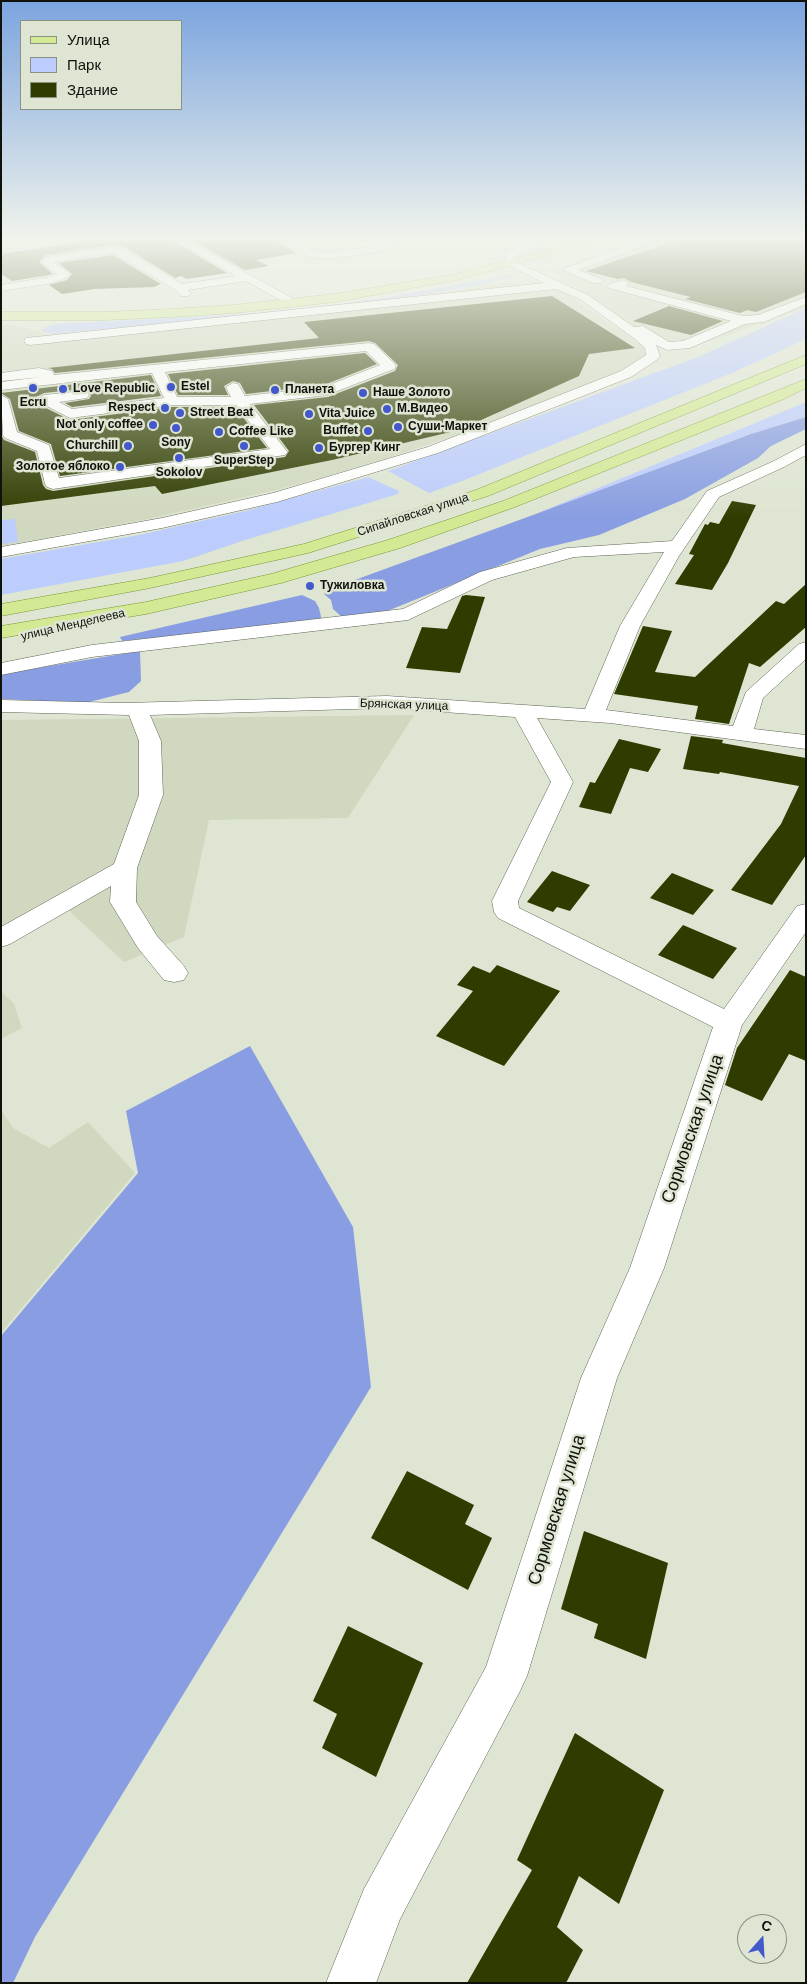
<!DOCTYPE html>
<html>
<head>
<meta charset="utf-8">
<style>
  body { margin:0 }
  #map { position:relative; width:807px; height:1984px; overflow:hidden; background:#dee5d2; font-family:Helvetica,sans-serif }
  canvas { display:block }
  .frame { position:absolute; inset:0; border:2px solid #10120c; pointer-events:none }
  .legend { position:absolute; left:20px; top:20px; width:162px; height:90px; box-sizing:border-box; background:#dee5d2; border:1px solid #8c9183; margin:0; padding:6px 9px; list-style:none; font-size:15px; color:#10120c }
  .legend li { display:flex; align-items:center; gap:10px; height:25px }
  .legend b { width:25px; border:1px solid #8c9183 }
  .north { position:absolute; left:737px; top:1914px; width:50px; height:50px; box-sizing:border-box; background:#dee5d2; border:1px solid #8c9183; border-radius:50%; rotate:19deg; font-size:14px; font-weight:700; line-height:20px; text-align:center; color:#10120c }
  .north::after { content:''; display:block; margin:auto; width:18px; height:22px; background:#4258cb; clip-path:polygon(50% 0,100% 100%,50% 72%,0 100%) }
</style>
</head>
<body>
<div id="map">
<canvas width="807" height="1984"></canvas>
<div class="frame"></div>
<ul class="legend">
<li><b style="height:6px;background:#d3e993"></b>Улица</li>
<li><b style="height:14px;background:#bcccfd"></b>Парк</li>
<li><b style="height:14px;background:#2e3c00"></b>Здание</li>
</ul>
<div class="north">С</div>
</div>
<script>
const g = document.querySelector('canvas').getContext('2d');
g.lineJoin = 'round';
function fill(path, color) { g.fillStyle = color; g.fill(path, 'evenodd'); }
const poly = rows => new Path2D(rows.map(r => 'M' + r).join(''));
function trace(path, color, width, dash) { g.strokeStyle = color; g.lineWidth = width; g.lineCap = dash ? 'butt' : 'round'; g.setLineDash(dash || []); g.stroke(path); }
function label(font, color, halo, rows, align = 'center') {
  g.font = font + ' Helvetica,sans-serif'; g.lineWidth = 5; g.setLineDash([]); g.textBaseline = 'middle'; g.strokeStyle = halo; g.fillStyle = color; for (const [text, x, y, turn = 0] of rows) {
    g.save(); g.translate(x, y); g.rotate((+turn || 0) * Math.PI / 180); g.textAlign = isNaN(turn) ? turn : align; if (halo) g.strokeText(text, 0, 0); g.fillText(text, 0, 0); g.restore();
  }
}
const built = poly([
  [643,240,806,240,806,308,690,348,660,345,554,273,554,270],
  [536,282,563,291,644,347,645,356,612,376,556,398,466,432,370,464,276,490,148,519,1,546,1,325,15,325,40,332,41,334,51,335,128,326,246,318,417,298,491,284],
  [414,715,348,818,209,820,184,937,124,962,64,906,1,939,1,720],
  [1,991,14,1004,22,1028,1,1039],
  [1,1110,13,1128,49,1148,88,1122,135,1173,1,1333]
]);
const green = poly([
  [510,275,518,276,471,287,361,304,52,334,41,331,46,327,56,324,230,315,312,308,389,297],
  [806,308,806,339,732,373,462,481,429,493,388,471,698,357],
  [806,402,806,417,751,434,533,515],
  [368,477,399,491,398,494,245,540,183,561,1,595,1,559,139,535,245,511],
  [15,519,18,542,1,544,1,520]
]);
const forest = poly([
  [806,417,806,429,771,446,758,458,685,499,599,535,540,549,375,616,343,618,333,609,331,600,324,594,330,589,533,515,751,434],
  [302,595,315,601,319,608,322,621,122,641,120,637],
  [140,651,141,681,129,692,85,703,1,699,1,674],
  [250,1046,353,1227,371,1387,35,1937,13,1983,1,1983,1,1336,138,1173,126,1111]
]);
const building = poly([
  [95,240,172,240,227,273,187,279,181,276,175,278,124,247,113,245,46,255,39,262,53,274,49,275,12,281,1,274,1,254],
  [191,240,276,240,296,253,256,260,269,266,245,270],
  [677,240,806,240,806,292,756,312,747,310,740,313,685,299,691,297,631,282,624,278,618,279,586,271],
  [113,255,161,284,154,287,94,289,62,294,49,285,67,280,72,274,58,263],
  [552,296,635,348,589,354,579,376,459,430,332,460,162,494,155,486,1,506,1,435,4,440,35,452,43,485,46,489,53,491,285,457,289,451,254,405,328,397,395,371,398,365,375,343,369,341,55,373,52,369,48,368,319,338,304,322],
  [669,306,723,321,691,335,633,321],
  [365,353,377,364,324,385,246,394,240,383,233,381,224,386,228,395,178,395,168,374],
  [151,375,161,396,72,407,65,403,89,399,91,396,89,391,82,389,44,393,36,397,35,400,38,404,70,420,172,407,235,407,267,448,60,476,51,444,19,431,10,399,1,393],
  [732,501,756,505,728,563,712,590,675,584,694,555,689,554,705,524,708,525,710,522,719,524],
  [806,584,806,627,760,667,749,663,729,724,695,719,698,706,614,694,643,626,672,631,655,672,695,677,776,601,784,604],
  [466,595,485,597,460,673,406,668,422,627,447,629,462,596],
  [691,736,723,740,722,743,806,758,806,855,772,905,731,890,781,824,799,786,720,772,719,774,683,769],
  [619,739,661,749,648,772,630,768,611,814,579,807,590,782,595,783],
  [552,871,590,885,570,911,557,907,553,912,527,902],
  [672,873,714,890,693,915,650,898],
  [683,925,737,948,713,979,658,955],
  [497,965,560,991,504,1066,436,1036,473,991,457,985,473,966,490,973],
  [790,970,806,977,806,1061,789,1054,762,1101,725,1085,737,1048],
  [407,1471,474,1505,465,1524,492,1538,468,1590,371,1538],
  [584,1531,668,1563,646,1659,594,1638,598,1624,561,1609],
  [348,1626,423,1663,376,1777,322,1748,337,1714,313,1701],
  [575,1733,664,1790,619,1904,579,1876,557,1927,583,1950,566,1983,467,1983,532,1870,517,1860]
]);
const minor = poly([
  [174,240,187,240,301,303,295,307,291,306,246,281,188,290,191,294,189,296,181,296,176,290,113,253,53,262,68,272,70,274,66,278,53,283,1,291,1,285,50,277,57,274,41,262,46,257,113,247,123,249,182,284,236,276,174,240],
  [278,240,291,240,316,252,327,253,383,245,387,243,385,240,395,240,398,244,386,251,327,259,310,257,278,240],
  [536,240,551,240,515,255,516,262,588,295,634,327,643,326,669,342,683,341,731,321,609,288,607,286,609,284,623,280,629,283,626,286,743,316,758,315,806,297,806,304,764,322,745,324,690,348,667,350,656,345,660,356,658,359,631,377,438,453,277,502,162,528,1,557,1,547,162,518,273,493,428,447,621,371,646,355,645,348,635,339,580,299,556,289,30,345,26,344,24,341,26,338,544,283,506,264,506,251,536,240],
  [643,240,658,240,579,270,601,279,603,281,601,283,593,283,563,270,565,268,643,240],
  [369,343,374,344,394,363,396,366,394,369,327,395,250,404,285,449,288,452,285,455,53,489,47,487,45,484,37,451,5,438,3,435,1,395,8,399,17,432,49,445,59,478,270,449,236,405,172,405,70,418,39,402,37,399,44,395,82,391,87,392,89,395,87,398,59,402,72,409,164,398,152,373,1,390,1,382,42,377,1,381,1,373,39,368,52,371,54,375,369,343],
  [366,351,380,365,324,387,245,396,238,384,233,383,226,387,231,397,177,397,165,372,366,351],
  [806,444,806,455,784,467,719,497,679,556,640,626,606,710,733,726,746,692,799,644,806,642,806,659,763,698,754,729,806,735,806,749,610,723,537,718,573,782,518,901,519,908,724,1009,797,906,806,904,806,932,742,1025,664,1268,617,1378,527,1676,520,1691,400,1919,376,1983,326,1983,364,1889,486,1667,581,1378,630,1268,713,1027,498,918,494,912,492,901,551,782,515,717,387,708,150,715,161,741,163,795,137,868,136,902,157,936,184,966,188,973,184,980,174,982,164,980,138,948,110,902,111,886,10,944,1,947,1,927,114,864,139,795,139,741,129,715,1,712,1,700,124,703,387,696,585,709,620,626,664,552,574,557,492,580,408,620,92,657,1,675,1,663,92,645,403,609,480,572,567,548,672,541,707,491,774,461,806,444]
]);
const major = poly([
  [583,240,600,240,599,242,457,280,335,302,234,313,171,317,105,320,1,320,1,312,105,312,171,309,234,305,335,294,456,274,583,240],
  [806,355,806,364,488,496,308,553,150,588,1,616,1,604,150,578,304,544,476,490,806,355],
  [806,379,806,388,784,399,515,507,400,548,281,583,146,614,1,638,1,626,146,602,271,574,388,540,503,501,806,379]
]);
const markers = [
  [171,387,5,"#4258cb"],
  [33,388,5,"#4258cb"],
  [63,389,5,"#4258cb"],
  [275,390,5,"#4258cb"],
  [363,393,5,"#4258cb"],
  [165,408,5,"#4258cb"],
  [387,409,5,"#4258cb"],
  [180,413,5,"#4258cb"],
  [309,414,5,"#4258cb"],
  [153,425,5,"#4258cb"],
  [398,427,5,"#4258cb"],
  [176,428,5,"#4258cb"],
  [368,431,5,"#4258cb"],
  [219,432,5,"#4258cb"],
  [128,446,5,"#4258cb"],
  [244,446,5,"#4258cb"],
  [319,448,5,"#4258cb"],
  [179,458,5,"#4258cb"],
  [120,467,5,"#4258cb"],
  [310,586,5,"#4258cb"]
];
const farPoinames = [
  ["Estel",181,387],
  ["Love Republic",73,389],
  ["Планета",285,390],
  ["Наше Золото",373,393],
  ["Ecru",33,403,"center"],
  ["Respect",155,408,"right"],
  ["М.Видео",397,409],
  ["Street Beat",190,413],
  ["Vita Juice",319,414],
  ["Not only coffee",143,425,"right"],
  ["Суши-Маркет",408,427],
  ["Buffet",358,431,"right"],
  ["Coffee Like",229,432],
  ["Sony",176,443,"center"],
  ["Churchill",118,446,"right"],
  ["Бургер Кинг",329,448],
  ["SuperStep",244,461,"center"],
  ["Золотое яблоко",110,467,"right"],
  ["Sokolov",179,473,"center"],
  ["Тужиловка",320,586]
];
const farStreetnames = [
  ["Сипайловская улица",413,515,-18],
  ["улица Менделеева",73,625,-13],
  ["Брянская улица",404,705,2]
];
const nearStreetnames = [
  ["Сормовская улица",693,1129,-71],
  ["Сормовская улица",557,1510,-73]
];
fill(built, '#d0d9bf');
fill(green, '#bcccfd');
fill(forest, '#899ee2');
fill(building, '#2e3c00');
trace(minor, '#5e6454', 1);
trace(major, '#7b9535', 1);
fill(minor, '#fff');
fill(major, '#d3e993');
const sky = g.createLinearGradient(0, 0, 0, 518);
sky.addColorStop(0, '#7ba4df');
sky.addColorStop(0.46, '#f0f3eb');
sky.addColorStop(1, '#f0f3eb00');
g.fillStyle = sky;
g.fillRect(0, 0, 807, 518);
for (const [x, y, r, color] of markers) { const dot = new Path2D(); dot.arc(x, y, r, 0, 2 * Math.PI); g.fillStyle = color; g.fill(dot); trace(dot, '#dee5d2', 2); }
label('bold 12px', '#10120c', '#dee5d2', farPoinames, 'left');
label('12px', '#10120c', '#dee5d2', farStreetnames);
label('18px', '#10120c', '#dee5d2', nearStreetnames);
</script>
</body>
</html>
